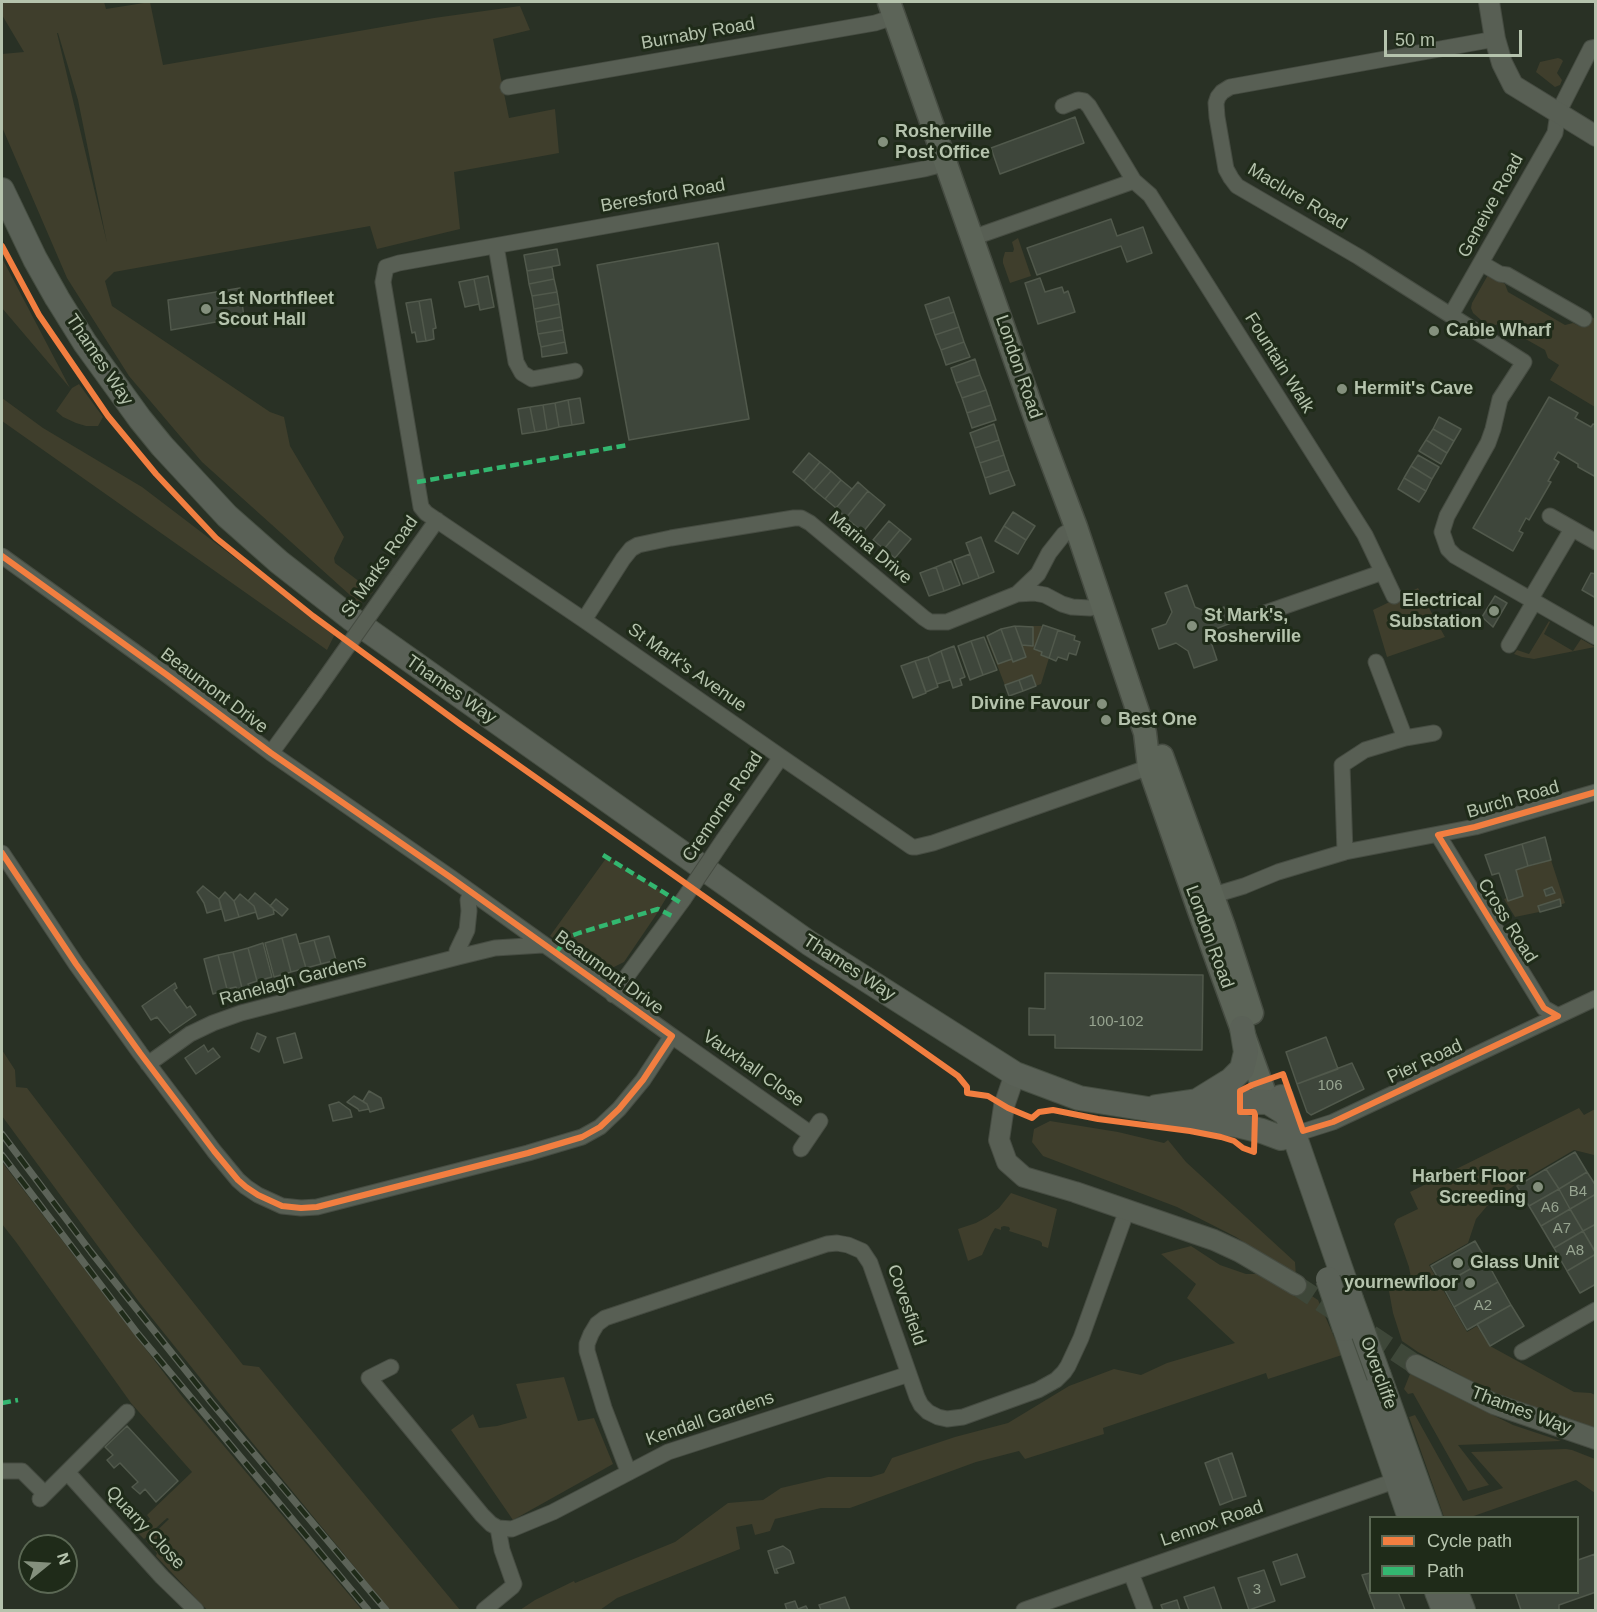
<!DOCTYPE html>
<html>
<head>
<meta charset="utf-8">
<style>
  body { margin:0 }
  #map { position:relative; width:1597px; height:1612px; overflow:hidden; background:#293125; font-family:Arial,sans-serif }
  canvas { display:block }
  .frame { position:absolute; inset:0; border:3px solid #b5c3ad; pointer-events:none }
  .legend { position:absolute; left:1369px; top:1516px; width:210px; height:78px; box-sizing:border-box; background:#1f2b19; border:2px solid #5b6854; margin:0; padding:8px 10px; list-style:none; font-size:18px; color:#b5c3ad }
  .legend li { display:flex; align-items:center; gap:12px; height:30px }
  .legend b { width:30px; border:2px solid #5b6854 }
  .north { position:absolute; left:18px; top:1534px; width:60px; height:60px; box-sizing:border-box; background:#1f2b19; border:2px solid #5b6854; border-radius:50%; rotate:72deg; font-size:16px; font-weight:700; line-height:24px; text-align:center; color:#b5c3ad }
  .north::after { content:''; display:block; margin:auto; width:21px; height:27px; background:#84907d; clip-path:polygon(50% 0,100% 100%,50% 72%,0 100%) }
  .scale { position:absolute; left:1384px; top:30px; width:138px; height:27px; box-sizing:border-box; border:3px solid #b5c3ad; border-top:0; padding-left:8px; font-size:18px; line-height:21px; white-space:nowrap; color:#b5c3ad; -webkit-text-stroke:4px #1f2b19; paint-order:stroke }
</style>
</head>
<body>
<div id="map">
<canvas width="1597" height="1612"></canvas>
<div class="frame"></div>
<ul class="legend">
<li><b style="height:8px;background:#f27e40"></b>Cycle path</li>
<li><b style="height:8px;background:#33b770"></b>Path</li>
</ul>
<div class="north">N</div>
<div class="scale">50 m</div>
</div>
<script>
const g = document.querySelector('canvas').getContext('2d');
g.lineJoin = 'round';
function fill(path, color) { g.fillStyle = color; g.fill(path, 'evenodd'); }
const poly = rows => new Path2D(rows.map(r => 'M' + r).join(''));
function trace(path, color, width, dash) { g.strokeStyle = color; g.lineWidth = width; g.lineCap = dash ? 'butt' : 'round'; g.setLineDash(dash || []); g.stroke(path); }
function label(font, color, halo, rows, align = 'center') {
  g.font = font + ' Arial,sans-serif'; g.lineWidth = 6; g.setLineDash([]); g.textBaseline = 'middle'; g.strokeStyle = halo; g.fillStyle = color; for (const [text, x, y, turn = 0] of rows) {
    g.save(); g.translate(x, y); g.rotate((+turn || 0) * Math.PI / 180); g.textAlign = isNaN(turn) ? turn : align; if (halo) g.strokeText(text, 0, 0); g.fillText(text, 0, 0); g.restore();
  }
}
const green = poly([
  [2,2,104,2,106,9,150,2,163,65,434,18,520,6,530,30,493,39,509,118,555,109,559,153,454,172,460,229,377,249,370,226,114,272,105,281,112,306,270,412,284,417,290,446,344,537,334,558,335,563,373,592,360,604,202,462,129,376,67,278,2,127,2,54,24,52,2,15],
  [58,33,78,100,107,243,57,33],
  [1558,58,1561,59,1563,61,1557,73,1562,80,1560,85,1555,87,1536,72,1540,62],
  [1018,238,1031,276,1010,283,1003,263,1003,259,1005,252,1013,252,1014,249,1012,242],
  [2,258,70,388,2,308],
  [1488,275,1505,284,1508,292,1565,325,1573,323,1581,327,1588,315,1595,319,1595,407,1550,380,1559,365,1548,358,1545,350,1499,324,1491,326,1481,320,1473,313,1471,308,1472,303],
  [79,384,103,417,98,426,86,426,76,423,63,417,56,411,72,388],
  [2,398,43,428,142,487,335,634,327,650,2,421],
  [1418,588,1445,637,1387,657,1373,610],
  [1549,621,1550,622,1544,634,1573,651,1581,639,1595,647,1534,659,1522,657,1514,654,1517,650,1529,654],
  [1015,626,1042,626,1034,649,1042,652,1041,655,1049,658,1041,684,1009,696,986,636,987,636,998,664,1012,659,1013,662,1026,657],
  [607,857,668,895,656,915,624,962,614,967,601,968,596,967,550,936],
  [1551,860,1565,903,1544,911,1515,917,1504,899,1507,898,1508,901,1523,896,1516,870],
  [2,1050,15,1070,16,1087,27,1088,135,1229,243,1365,259,1367,460,1610,390,1610,246,1435,139,1302,2,1116],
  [1579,1108,1584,1115,1595,1109,1595,1154,1594,1155,1574,1150,1516,1184,1487,1206,1476,1219,1468,1243,1429,1265,1467,1332,1477,1326,1490,1346,1574,1392,1591,1393,1595,1395,1595,1428,1535,1409,1486,1389,1418,1352,1402,1341,1393,1313,1389,1291,1405,1286,1411,1278,1409,1267,1394,1224,1397,1219,1418,1209,1410,1192],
  [1050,1121,1118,1132,1164,1143,1168,1140,1186,1162,1295,1262,1296,1276,1236,1237,1177,1207,1043,1156,1032,1142,1034,1129],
  [2,1162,181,1395,362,1610,207,1610,156,1556,157,1553,146,1541,169,1519,167,1518,144,1539,137,1532,150,1519,147,1515,192,1472,131,1403,16,1242,2,1224],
  [1011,1193,1057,1209,1048,1248,1042,1246,1042,1243,1040,1241,1009,1231,1010,1229,1009,1227,1004,1226,1001,1227,1001,1230,995,1228,991,1235,982,1255,968,1261,958,1229,976,1223,987,1217,999,1208],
  [1191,1246,1220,1265,1246,1274,1278,1274,1318,1300,1342,1355,1268,1379,1266,1373,1103,1428,1104,1434,1025,1459,1019,1451,976,1462,850,1508,821,1508,775,1519,770,1531,755,1535,752,1524,736,1527,740,1549,617,1598,600,1610,520,1610,535,1600,574,1581,575,1583,675,1542,728,1503,763,1500,781,1488,828,1477,871,1477,884,1473,892,1458,955,1437,1008,1423,1069,1386,1114,1369,1141,1375,1167,1363,1235,1343,1187,1298,1196,1284,1161,1254],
  [1410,1374,1513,1425,1561,1441,1458,1445,1489,1485,1468,1491,1413,1393,1408,1394,1404,1389],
  [564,1377,578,1421,594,1418,613,1464,513,1520,451,1430,473,1414,479,1428,497,1426,527,1418,516,1384],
  [1415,1415,1463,1501,1503,1488,1471,1452,1566,1449,1572,1450,1595,1459,1595,1493,1576,1480,1471,1517,1444,1517,1409,1417]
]);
const building = poly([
  [1075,117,1084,143,1000,174,991,148,1075,117],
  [1111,219,1117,236,1143,227,1152,253,1127,262,1121,246,1037,275,1027,248,1111,219],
  [718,243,749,419,629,440,597,265,718,243],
  [557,249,560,265,527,271,524,255,557,249],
  [552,267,554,279,529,284,527,271,552,267],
  [488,276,494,307,480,310,474,279,488,276],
  [1040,278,1045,292,1062,287,1064,293,1068,291,1075,312,1038,324,1025,283,1040,278],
  [474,279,479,304,465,307,459,282,474,279],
  [554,279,557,292,532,296,529,284,554,279],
  [240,288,244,317,171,330,168,300,240,288],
  [557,292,559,304,534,309,532,296,557,292],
  [949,297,954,312,930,320,925,305,949,297],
  [431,299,436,328,433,329,434,339,426,341,419,301,431,299],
  [419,301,426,341,417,342,415,332,412,333,406,303,419,301],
  [559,304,561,317,536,322,534,309,559,304],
  [954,312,959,327,935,335,930,320,954,312],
  [561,317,563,330,538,334,536,322,561,317],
  [959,327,964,342,941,350,935,335,959,327],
  [563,330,565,342,541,347,538,334,563,330],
  [565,342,567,353,542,357,541,347,565,342],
  [964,342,970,357,946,365,941,350,964,342],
  [975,359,980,375,956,383,951,368,975,359],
  [980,375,986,390,962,398,956,383,980,375],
  [986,390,991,405,967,413,962,398,986,390],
  [1549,397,1578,413,1575,418,1591,427,1593,424,1596,425,1596,477,1578,467,1578,464,1558,452,1554,459,1559,462,1548,481,1551,482,1529,520,1526,518,1519,531,1523,533,1513,551,1473,528,1549,397],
  [580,398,584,423,572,425,568,400,580,398],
  [568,400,572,425,559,427,555,403,568,400],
  [555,403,559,427,547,430,543,405,555,403],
  [543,405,547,430,535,432,530,407,543,405],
  [991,405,996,420,972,428,967,413,991,405],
  [530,407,535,432,522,434,518,409,530,407],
  [1439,417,1461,429,1454,441,1433,429,1439,417],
  [994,424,999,440,975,448,970,433,994,424],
  [1433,429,1454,441,1447,453,1426,440,1433,429],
  [999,440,1004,455,980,463,975,448,999,440],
  [1426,440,1447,453,1441,464,1419,451,1426,440],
  [809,453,820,462,804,481,793,472,809,453],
  [1004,455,1009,470,985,478,980,463,1004,455],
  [1418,455,1439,467,1432,479,1411,466,1418,455],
  [820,462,831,471,814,490,804,481,820,462],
  [1411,466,1432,479,1426,491,1404,478,1411,466],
  [1009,470,1015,485,990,494,985,478,1009,470],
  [831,471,841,480,825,499,814,490,831,471],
  [1404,478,1426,491,1419,502,1398,489,1404,478],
  [841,480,852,489,836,508,825,499,841,480],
  [858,482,868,491,846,518,836,508,858,482],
  [868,491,885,505,863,532,846,518,868,491],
  [1013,512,1035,526,1026,540,1004,526,1013,512],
  [889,521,900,530,884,549,873,540,889,521],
  [1004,526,1026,540,1018,554,995,541,1004,526],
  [900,530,911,539,895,558,884,549,900,530],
  [981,537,994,572,979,578,966,543,981,537],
  [970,554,979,578,963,584,954,560,970,554],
  [951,561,960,585,944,591,936,567,951,561],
  [936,567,944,591,929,596,920,573,936,567],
  [1591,573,1596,574,1596,598,1582,590,1591,573],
  [1187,585,1195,607,1209,613,1224,607,1231,623,1218,628,1210,639,1217,660,1194,668,1188,651,1176,643,1159,649,1152,629,1166,624,1172,612,1165,593,1187,585],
  [1495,596,1507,603,1493,627,1482,617,1495,596],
  [1043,625,1058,630,1049,658,1041,655,1042,652,1034,649,1043,625],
  [1015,626,1026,657,1013,662,1001,629,1015,626],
  [1015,626,1033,627,1033,646,1022,645,1015,626],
  [1001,629,1012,659,998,664,987,636,1001,629],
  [1058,630,1075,636,1074,640,1080,642,1076,655,1069,653,1067,660,1058,657,1056,661,1049,658,1058,630],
  [984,637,997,670,983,675,971,641,984,637],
  [971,641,983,675,970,680,958,646,971,641],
  [954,646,965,677,960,679,962,685,953,688,941,651,954,646],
  [941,651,950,680,937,684,928,657,941,651],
  [928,657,938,687,926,692,915,661,928,657],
  [915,661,926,693,913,698,901,666,915,661],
  [1032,675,1036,686,1023,691,1019,680,1032,675],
  [1019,680,1023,691,1009,696,1005,685,1019,680],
  [1545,837,1551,860,1528,866,1522,844,1545,837],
  [1522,844,1528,866,1516,870,1523,896,1508,901,1499,873,1492,875,1485,855,1522,844],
  [203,886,219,899,221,909,207,913,204,903,197,892,203,886],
  [1552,887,1555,893,1546,896,1544,890,1552,887],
  [225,892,234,901,239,917,225,921,219,899,225,892],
  [255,893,273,908,274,914,258,919,254,906,248,901,255,893],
  [240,894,254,906,256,912,239,917,234,901,240,894],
  [276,899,288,909,282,916,270,906,276,899],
  [1560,899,1561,906,1540,912,1538,906,1560,899],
  [296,934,306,968,291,972,282,938,296,934],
  [329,936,336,960,321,964,314,940,329,936],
  [282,938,291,972,274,977,265,943,282,938],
  [314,940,321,964,306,968,299,944,314,940],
  [263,943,272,977,257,981,248,948,263,943],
  [248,948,257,981,248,984,249,986,242,988,233,952,248,948],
  [233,952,242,988,237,989,236,987,227,989,218,955,233,952],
  [218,955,227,989,213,994,204,959,218,955],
  [1045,973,1203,975,1202,1050,1055,1048,1055,1035,1029,1035,1029,1008,1045,1009,1045,973],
  [175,983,177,988,174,990,187,1008,190,1006,196,1015,170,1033,157,1017,151,1020,142,1006,175,983],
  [257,1033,266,1037,259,1052,251,1048,257,1033],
  [295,1033,302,1058,284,1063,277,1038,295,1033],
  [1326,1037,1338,1069,1297,1084,1286,1052,1326,1037],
  [204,1045,208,1052,213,1048,220,1057,196,1074,185,1058,204,1045],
  [1352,1063,1364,1089,1311,1115,1307,1112,1297,1084,1352,1063],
  [369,1091,381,1098,384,1108,370,1112,367,1104,363,1101,369,1091],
  [354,1096,367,1104,369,1109,359,1111,358,1109,347,1102,354,1096],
  [339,1102,350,1110,352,1117,333,1121,329,1105,339,1102],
  [1575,1152,1587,1172,1559,1189,1546,1169,1575,1152],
  [1546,1169,1559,1189,1529,1206,1517,1186,1546,1169],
  [1587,1172,1596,1186,1596,1194,1570,1209,1559,1189,1587,1172],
  [1559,1189,1570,1209,1541,1226,1529,1206,1559,1189],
  [1596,1194,1596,1224,1583,1231,1570,1209,1596,1194],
  [1570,1209,1583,1231,1554,1248,1541,1226,1570,1209],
  [1596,1224,1596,1253,1583,1231,1596,1224],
  [1583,1231,1596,1254,1567,1271,1554,1248,1583,1231],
  [1475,1241,1486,1260,1442,1285,1431,1266,1475,1241],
  [1596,1254,1596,1284,1580,1293,1567,1271,1596,1254],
  [1486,1260,1498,1282,1454,1307,1442,1285,1486,1260],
  [1498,1282,1511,1305,1467,1330,1454,1307,1498,1282],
  [1511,1305,1524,1326,1490,1346,1477,1324,1511,1305],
  [127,1426,178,1481,156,1502,145,1489,140,1494,132,1487,138,1482,120,1463,114,1468,107,1460,113,1455,105,1447,127,1426],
  [1232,1453,1246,1496,1233,1500,1218,1458,1232,1453],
  [1218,1458,1233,1500,1220,1505,1205,1463,1218,1458],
  [783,1546,790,1551,794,1563,776,1569,778,1573,775,1573,768,1551,783,1546],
  [1297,1554,1305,1577,1281,1585,1273,1562,1297,1554],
  [1595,1554,1596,1592,1559,1605,1559,1610,1521,1610,1515,1592,1578,1592,1578,1560,1595,1554],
  [1264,1570,1275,1601,1249,1610,1238,1578,1264,1570],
  [1370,1573,1370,1592,1398,1592,1405,1610,1375,1610,1362,1575,1370,1573],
  [1214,1587,1222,1610,1189,1610,1184,1597,1214,1587],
  [845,1597,850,1610,821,1610,819,1605,845,1597],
  [1177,1600,1180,1610,1163,1610,1161,1605,1177,1600],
  [795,1601,798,1609,806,1606,808,1610,787,1610,785,1604,795,1601]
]);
const tertiaryTunnel = poly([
  [1296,1285,1416,1365]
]);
const minor = poly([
  [1495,39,1230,87,1222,92,1218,97,1216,103,1217,117,1226,169,1231,178,1237,186,1359,257,1524,362,1500,399,1493,429,1488,443,1447,516,1442,532,1448,549,1455,556,1596,637],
  [508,87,875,23,894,17],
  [1063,106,1078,100,1084,101,1089,106,1134,181,1150,195,1365,535,1394,596],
  [947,163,924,169,399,263,386,267,383,282,421,507,426,513,584,620,781,757,912,847,916,847,933,843,1158,764],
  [972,238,1134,181],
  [496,246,516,362,522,373,532,379,575,371],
  [1481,263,1500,274,1507,275,1584,319],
  [1451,315,1555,133,1558,113,1591,48,1596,47],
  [1550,516,1596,542],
  [2,556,167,675,271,753,450,877,672,1036,643,1080,619,1109,600,1127,582,1137,528,1153,317,1207,301,1208,282,1206,258,1195,246,1187,238,1180,214,1151,140,1053,76,964,2,853],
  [393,582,437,520],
  [1017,594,1038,574,1049,553,1064,534,1076,527],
  [1530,600,1572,529],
  [1262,614,1383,572],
  [584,620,623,559,631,549,638,545,671,538,794,518,801,518,810,523,924,618,930,622,947,622,1017,594,1034,593,1045,595,1062,604,1072,607,1090,608,1102,605],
  [1509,645,1534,602],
  [1376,662,1405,738],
  [271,753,314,694],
  [1438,835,1544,1008,1558,1016],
  [724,839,781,757],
  [1345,852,1342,765,1365,750,1405,738,1434,733],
  [1204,898,1244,886,1278,872,1345,852,1475,827,1596,792],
  [458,957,495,948,543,945],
  [613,995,683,900],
  [672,1036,811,1134],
  [148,1064,190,1034,213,1023,241,1013,458,957,457,951,467,930,469,911,468,900,471,893],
  [1286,1137,1333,1122,1596,998],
  [801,1149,820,1121],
  [1522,1352,1596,1310],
  [391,1367,369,1378,482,1515,491,1524,498,1528,502,1550,514,1584,512,1587,484,1610],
  [2,1471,22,1471,45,1494],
  [628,1471,604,1408,587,1351,587,1344,591,1334,597,1324,605,1318,827,1244,837,1243,848,1245,862,1251,870,1263,917,1397,921,1405,928,1412,938,1417,947,1419,963,1417,1038,1390,1056,1380,1064,1372,1068,1366,1081,1338,1127,1210],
  [67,1472,162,1577,196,1610],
  [40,1499,127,1412],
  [498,1528,512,1529,553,1512,668,1452,909,1374],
  [1131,1573,1145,1610],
  [1024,1610,1403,1478]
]);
const tertiary = poly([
  [1489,2,1495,39,1502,63,1513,85,1596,136],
  [1015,1074,1004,1106,999,1140,1007,1162,1024,1177,1075,1192,1214,1240,1240,1252,1296,1285],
  [1416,1365,1494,1404,1596,1439]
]);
const secondary = poly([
  [889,2,1041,434,1076,527,1145,733,1149,767,1198,908,1268,1102],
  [1162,756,1224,927,1252,1013]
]);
const primary = poly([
  [2,190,35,259,57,298,85,343,140,419,162,446,227,516,279,562,352,619,809,943,1015,1074,1079,1098,1148,1109,1180,1118,1237,1125,1262,1131,1281,1138],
  [1281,1097,1351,1299],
  [1197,1101,1231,1080,1242,1069,1246,1052,1242,1028],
  [1156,1107,1197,1101,1268,1102,1287,1114],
  [1346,1331,1410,1518],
  [1379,1376,1430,1518],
  [1437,1592,1444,1610],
  [1456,1592,1463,1610]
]);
const rail = poly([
  [2,1134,91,1252,211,1402,386,1610],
  [2,1155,138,1334,368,1610]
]);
const minorBridge = poly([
  [314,694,393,582],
  [683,900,724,839]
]);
const primaryBridge = poly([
  [1328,1279,1345,1329],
  [1351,1299,1379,1376]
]);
const quiet = poly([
  [417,482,628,445],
  [603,855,681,903],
  [555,954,568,937,579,933,658,909,672,916],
  [2,1403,18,1400]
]);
const cycleway = poly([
  [2,246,39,315,108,416,156,474,216,538,313,616,460,724,958,1076,967,1087,967,1093,988,1096,1008,1108,1032,1118,1039,1112,1053,1110,1098,1119,1190,1131,1221,1137,1234,1141,1243,1148,1254,1152,1255,1115,1254,1112,1240,1112,1240,1091,1252,1085,1283,1074,1303,1131,1333,1122,1558,1016],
  [2,556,167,675,271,753,450,877,672,1036,643,1080,619,1109,600,1127,582,1137,528,1153,317,1207,301,1208,282,1206,258,1195,246,1187,238,1180,214,1151,140,1053,76,964,2,853],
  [1558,1016,1544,1008,1438,835,1475,827,1596,792]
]);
const markers = [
  [883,142,6,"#84907d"],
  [206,309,6,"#84907d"],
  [1434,331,6,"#84907d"],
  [1342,389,6,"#84907d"],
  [1494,611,6,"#84907d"],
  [1192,626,6,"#84907d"],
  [1102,704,6,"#84907d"],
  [1106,720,6,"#84907d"],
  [1538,1187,6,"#84907d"],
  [1458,1263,6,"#84907d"],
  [1470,1283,6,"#84907d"]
];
const numberNames = [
  ["100-102",1116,1022],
  ["106",1330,1086],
  ["B4",1578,1192],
  ["A6",1550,1208],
  ["A7",1562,1229],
  ["A8",1575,1251],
  ["A2",1483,1306],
  ["3",1257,1590]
];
const streetNames = [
  ["Burnaby Road",698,34,-10],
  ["Beresford Road",663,196,-10],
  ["Maclure Road",1297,197,31],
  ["Geneive Road",1491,206,-61],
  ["Thames Way",99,360,56],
  ["Fountain Walk",1279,363,58],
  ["London Road",1018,367,71],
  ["Marina Drive",870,548,40],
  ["St Marks Road",380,567,-55],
  ["St Mark's Avenue",687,668,35],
  ["Thames Way",451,690,35],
  ["Beaumont Drive",214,691,37],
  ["Burch Road",1513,800,-16],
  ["Cremorne Road",723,807,-56],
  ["Cross Road",1507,921,58],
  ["London Road",1209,937,70],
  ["Thames Way",849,968,33],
  ["Beaumont Drive",609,973,36],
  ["Ranelagh Gardens",293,981,-15],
  ["Pier Road",1425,1062,-25],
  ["Vauxhall Close",753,1069,35],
  ["Covesfield",906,1305,71],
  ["Overcliffe",1378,1373,70],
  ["Thames Way",1521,1411,21],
  ["Kendall Gardens",710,1419,-19],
  ["Lennox Road",1212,1524,-19],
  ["Quarry Close",145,1528,47]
];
const poiNames = [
  ["Rosherville",895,132],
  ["Post Office",895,153],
  ["1st Northfleet",218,299],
  ["Scout Hall",218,320],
  ["Cable Wharf",1446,331],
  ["Hermit's Cave",1354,389],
  ["Electrical",1482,601,"right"],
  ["Substation",1482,622,"right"],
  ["St Mark's,",1204,616],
  ["Rosherville",1204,637],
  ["Divine Favour",1090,704,"right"],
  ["Best One",1118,720],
  ["Harbert Floor",1526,1177,"right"],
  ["Screeding",1526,1198,"right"],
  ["Glass Unit",1470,1263],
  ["yournewfloor",1458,1283,"right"]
];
fill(green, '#3f3e2c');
fill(building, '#3e463b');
trace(building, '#51594c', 1.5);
trace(tertiaryTunnel, '#3e4739', 20, [20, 10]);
trace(minor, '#464c42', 17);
trace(tertiary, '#464c42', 22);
trace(secondary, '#464c42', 25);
trace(primary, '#464e42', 26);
trace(minor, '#585f54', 15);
trace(tertiary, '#585f54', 20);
trace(secondary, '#5c6458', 22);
trace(primary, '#5a6157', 24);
trace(rail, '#5c6358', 7);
trace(rail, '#1f2b19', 4.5, [14]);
trace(minorBridge, '#464c42', 17, []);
trace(primaryBridge, '#464e42', 26, []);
trace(minorBridge, '#585f54', 15);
trace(primaryBridge, '#5a6157', 24);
trace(quiet, '#33b770', 4.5, [9, 4.5]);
trace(cycleway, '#f27e40', 6);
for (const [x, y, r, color] of markers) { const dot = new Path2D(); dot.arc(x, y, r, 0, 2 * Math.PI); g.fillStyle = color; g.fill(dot); trace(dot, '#1f2b19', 2); }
label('15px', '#97a490', null, numberNames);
label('18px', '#b5c3ad', '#1f2b19', streetNames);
label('bold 18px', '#b5c3ad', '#1f2b19', poiNames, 'left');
</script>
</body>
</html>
